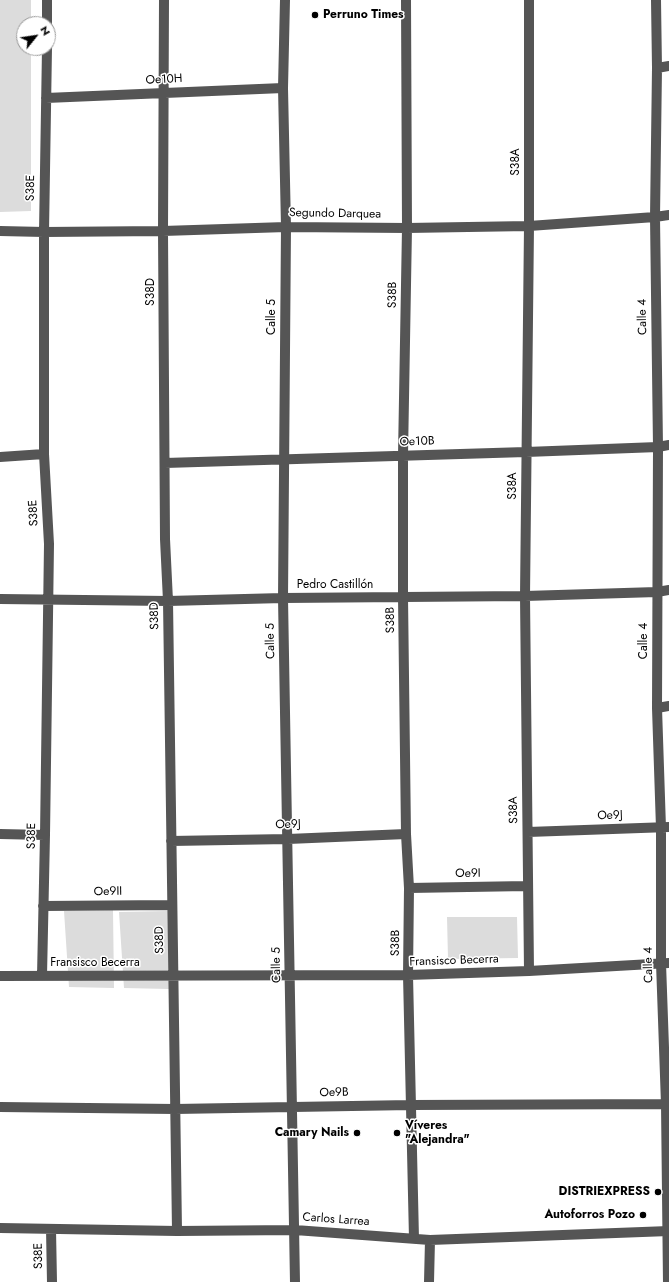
<!DOCTYPE html>
<html>
<head>
<meta charset="utf-8">
<style>
  body { margin:0 }
  #map { position:relative; width:669px; height:1282px; overflow:hidden; background:#fff; font-family:Jost,sans-serif }
  canvas { display:block }
  .north { position:absolute; left:16px; top:16px; width:40px; height:40px; box-sizing:border-box; background:#fff; border:1px solid #999; border-radius:50%; rotate:60deg; font-size:11px; font-weight:700; line-height:16px; text-align:center; color:#000 }
  .north::after { content:''; display:block; margin:auto; width:14px; height:18px; background:#000; clip-path:polygon(50% 0,100% 100%,50% 72%,0 100%) }
</style>
</head>
<body>
<div id="map">
<canvas width="669" height="1282"></canvas>
<div class="north">N</div>
</div>
<script>
const g = document.querySelector('canvas').getContext('2d');
g.lineJoin = 'round';
function fill(path, color) { g.fillStyle = color; g.fill(path, 'evenodd'); }
const poly = rows => new Path2D(rows.map(r => 'M' + r).join(''));
function trace(path, color, width, dash) { g.strokeStyle = color; g.lineWidth = width; g.lineCap = dash ? 'butt' : 'round'; g.setLineDash(dash || []); g.stroke(path); }
function label(font, color, halo, rows, align = 'center') {
  g.font = font + ' Jost,sans-serif'; g.lineWidth = 3; g.setLineDash([]); g.textBaseline = 'middle'; g.strokeStyle = halo; g.fillStyle = color; for (const [text, x, y, turn = 0] of rows) {
    g.save(); g.translate(x, y); g.rotate((+turn || 0) * Math.PI / 180); g.textAlign = isNaN(turn) ? turn : align; if (halo) g.strokeText(text, 0, 0); g.fillText(text, 0, 0); g.restore();
  }
}
const green = poly([
  [0,0,31,0,31,24,24,24,24,48,31,48,31,211,0,212],
  [113,910,114,988,69,987,64,911],
  [168,911,169,989,124,988,119,912],
  [447,917,517,917,518,958,448,959]
]);
const minor = poly([
  [164,0,163,231,165,539,168,601,177,1231],
  [285,0,283,88,286,227,283,598,295,1282],
  [406,0,407,228,403,455,403,597,406,834,409,888,408,975,414,1239],
  [656,0,657,68,655,217,658,447,657,708,661,828,661,963,666,1104,668,1282],
  [47,24,47,0],
  [657,68,669,66],
  [46,98,283,88],
  [0,231,44,232,163,231,286,227,407,228,529,226,655,217,669,215],
  [0,457,44,454],
  [165,463,526,452,658,447,669,445],
  [0,599,168,601,283,598,525,596,657,592,669,590],
  [657,708,669,706],
  [528,832,669,827],
  [0,834,45,835],
  [171,841,288,839,406,834],
  [409,888,527,886],
  [43,906,172,905],
  [529,971,525,596,529,226,529,0],
  [0,976,408,975,529,971,669,963],
  [42,976,45,835,49,544,44,454,44,232,47,48],
  [0,1107,175,1109,411,1105,669,1104],
  [0,1228,177,1231,295,1230,430,1240,669,1231],
  [51,1229,52,1282],
  [429,1282,430,1240]
]);
const markers = [
  [315,15,4,"#000"],
  [357,1133,4,"#000"],
  [397,1133,4,"#000"],
  [658,1192,4,"#000"],
  [643,1215,4,"#000"]
];
const poiNames = [
  ["Perruno Times",323,15,"left"],
  ["Víveres",405,1126,"left"],
  ["\"Alejandra\"",405,1140,"left"],
  ["Camary Nails",349,1133],
  ["DISTRIEXPRESS",650,1192],
  ["Autoforros Pozo",635,1215]
];
const streetNames = [
  ["Oe10H",164,80,-3],
  ["S38A",516,162,-90],
  ["S38E",31,188,-89],
  ["Segundo Darquea",335,214,1],
  ["S38D",151,292,-90],
  ["S38B",393,295,-89],
  ["Calle 5",272,317,-90],
  ["Calle 4",643,317,-91],
  ["Oe10B",417,442,-2],
  ["S38A",513,486,-90],
  ["S38E",34,513,-93],
  ["Pedro Castillón",335,585],
  ["S38D",155,616,-91],
  ["S38B",391,620,-91],
  ["Calle 5",271,641,-91],
  ["Calle 4",644,641,-90],
  ["S38A",514,810,-91],
  ["Oe9J",610,816,-2],
  ["Oe9J",288,825,-2],
  ["S38E",32,836,-89],
  ["Oe9I",468,874,-1],
  ["Oe9II",108,892,-1],
  ["S38D",160,940,-91],
  ["S38B",396,943,-89],
  ["Fransisco Becerra",454,961,-2],
  ["Fransisco Becerra",95,963],
  ["Calle 5",277,965,-91],
  ["Calle 4",649,965,-91],
  ["Oe9B",334,1093,-1],
  ["Carlos Larrea",336,1220,4],
  ["S38E",39,1256,-91]
];
fill(green, '#dcdcdc');
trace(minor, '#555', 10);
for (const [x, y, r, color] of markers) { const dot = new Path2D(); dot.arc(x, y, r, 0, 2 * Math.PI); g.fillStyle = color; g.fill(dot); trace(dot, '#fff', 1.5); }
label('bold 12px', '#000', '#fff', poiNames, 'right');
label('12px', '#000', '#fff', streetNames);
</script>
</body>
</html>
